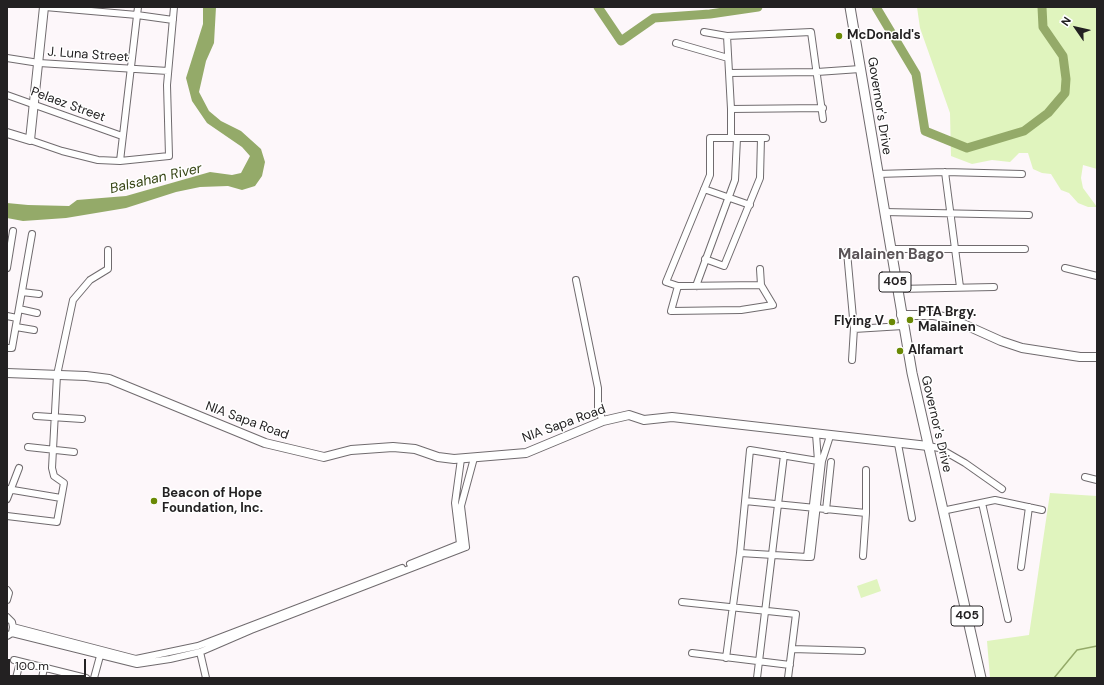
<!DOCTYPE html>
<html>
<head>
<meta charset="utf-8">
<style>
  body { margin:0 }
  #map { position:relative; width:1104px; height:685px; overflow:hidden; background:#fdf7fa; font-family:"DM Sans",sans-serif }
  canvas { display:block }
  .frame { position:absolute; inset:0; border:8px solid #232122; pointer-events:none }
  .north { position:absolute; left:1056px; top:8px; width:40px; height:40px; -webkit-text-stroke:3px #fff; paint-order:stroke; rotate:304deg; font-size:11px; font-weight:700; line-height:16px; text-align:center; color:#232122 }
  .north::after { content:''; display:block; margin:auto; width:14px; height:18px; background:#232122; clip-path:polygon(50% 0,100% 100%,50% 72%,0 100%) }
  .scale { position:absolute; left:8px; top:659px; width:78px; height:18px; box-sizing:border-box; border:2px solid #232122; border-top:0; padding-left:5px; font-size:12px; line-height:14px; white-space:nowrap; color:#232122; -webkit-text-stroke:3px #fff; paint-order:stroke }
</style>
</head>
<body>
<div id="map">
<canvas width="1104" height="685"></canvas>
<div class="frame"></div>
<div class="north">N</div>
<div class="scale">100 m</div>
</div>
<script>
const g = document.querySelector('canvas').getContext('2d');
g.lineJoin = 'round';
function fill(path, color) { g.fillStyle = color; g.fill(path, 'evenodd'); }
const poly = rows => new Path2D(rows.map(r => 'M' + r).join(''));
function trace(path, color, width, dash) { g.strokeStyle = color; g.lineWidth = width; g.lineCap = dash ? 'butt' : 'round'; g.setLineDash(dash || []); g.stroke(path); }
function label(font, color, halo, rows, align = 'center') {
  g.font = font + ' "DM Sans",sans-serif'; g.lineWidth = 3; g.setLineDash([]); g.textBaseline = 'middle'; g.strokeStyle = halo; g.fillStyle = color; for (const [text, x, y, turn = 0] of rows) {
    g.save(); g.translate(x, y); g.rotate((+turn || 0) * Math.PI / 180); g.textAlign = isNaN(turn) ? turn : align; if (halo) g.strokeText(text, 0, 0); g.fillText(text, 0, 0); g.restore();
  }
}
const green = poly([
  [917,7,1097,7,1097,169,1083,165,1081,178,1083,188,1097,207,1088,207,1078,203,1069,193,1061,190,1051,174,1042,173,1033,169,1028,153,1019,153,1010,162,992,160,972,164,951,156,950,113,920,28],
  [1050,493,1097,496,1097,678,990,678,987,641,1029,635],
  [877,579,881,591,861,598,857,586]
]);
const water = poly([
  [203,7,216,7,214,43,206,61,199,92,209,111,221,121,241,131,261,149,265,162,262,176,255,186,242,190,228,186,200,187,176,192,126,208,66,218,23,221,7,218,7,203,28,205,69,206,77,200,126,196,210,172,232,175,241,173,250,156,242,147,207,123,192,101,186,78,203,24]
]);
const stream = poly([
  [1054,678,1077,650,1097,646]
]);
const river = poly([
  [598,7,621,41,654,18,710,14,758,7],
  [876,7,916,74,925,131,967,148,1024,131,1048,113,1065,93,1066,79,1063,56,1043,27,1042,7]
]);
const street = poly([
  [45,7,137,15,173,20],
  [704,32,727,36,811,32,823,119],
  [727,36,731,109,731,138],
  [676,43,728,58],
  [7,58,39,63,168,71],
  [729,73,817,72,860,69],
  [7,95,122,136],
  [731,109,823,108],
  [30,140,62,151,98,160,120,161,169,156,167,85,174,7],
  [120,161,138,7],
  [945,172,960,287],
  [877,174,945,172,1022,174],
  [704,189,750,205],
  [884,212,1029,215],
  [890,249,1025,249],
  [847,252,854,329,903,326],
  [705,259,724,266,760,178,761,138],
  [7,268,13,231],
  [1065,268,1097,276],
  [576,280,598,388,598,409,603,421],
  [761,285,678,286,666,282,710,175,710,138,766,138],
  [678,286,671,311,741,310,773,305,761,285,760,269],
  [696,286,735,180,737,138],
  [897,289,994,287],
  [22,292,39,294],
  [19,309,37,313],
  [7,316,17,318],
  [16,327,34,330],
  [7,348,12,348,32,234],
  [852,360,854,328],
  [36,416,82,419],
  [898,444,912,518],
  [928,446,939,448,965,463,1002,489],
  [28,447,74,452],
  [822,461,818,461,807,557,811,557,822,461,830,436],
  [1085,477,1097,480],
  [7,489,61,498],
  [7,499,19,468],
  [745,501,866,513,866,470],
  [982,503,1008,619],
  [826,510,831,462],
  [942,511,995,500,1042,510],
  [7,516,57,522,64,483,54,476,52,468,57,375,73,300,90,280,108,269,108,250],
  [460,544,455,503,461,459],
  [466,547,461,506,474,458],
  [863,556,866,513],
  [807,557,740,553,750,450,818,461,816,434],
  [410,564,460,544],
  [1021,567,1029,507],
  [7,590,9,593,7,600],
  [682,602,796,614,788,678],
  [7,617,12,622,13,627,12,633,7,636],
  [13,627,136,659,198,646,402,568],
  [12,633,137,664,170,659,200,652,251,630,466,547],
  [792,649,862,651],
  [200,652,206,678],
  [692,653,790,665],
  [726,658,740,553],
  [14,660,86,678],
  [16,678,20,662],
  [42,678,44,668],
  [94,678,100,656],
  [757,678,784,455]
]);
const secondary = poly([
  [7,133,30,140,44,7],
  [901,315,934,315,952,319,1001,341,1022,348,1080,357,1097,357],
  [7,373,86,376,109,379,265,443,324,457,351,450,393,447,415,449,438,457,454,459,526,453,603,421,629,415,644,420,672,417,928,446]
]);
const primary = poly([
  [850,7,912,373,981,678]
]);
const markers = [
  [839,36,4,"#6a8905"],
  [910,320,4,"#6a8905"],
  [892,322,4,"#6a8905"],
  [900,351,4,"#6a8905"],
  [154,501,4,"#6a8905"]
];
const shields = [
  [895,282,32],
  [967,616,32]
];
const shieldNames = [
  ["405",895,282],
  ["405",967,616]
];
const poiNames = [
  ["McDonald's",847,36],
  ["PTA Brgy.",918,313],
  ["Malainen",918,328],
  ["Flying V",884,322,"right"],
  ["Alfamart",908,351],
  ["Beacon of Hope",162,494],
  ["Foundation, Inc.",162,509]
];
const streetNames = [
  ["J. Luna Street",88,55,4],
  ["Pelaez Street",68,105,20],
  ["Governor's Drive",879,106,81],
  ["NIA Sapa Road",247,421,20],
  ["NIA Sapa Road",564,424,-20],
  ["Governor's Drive",936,424,77]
];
const waterNames = [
  ["Balsahan River",156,179,-13]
];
const quarterNames = [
  ["Malainen Bago",891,255]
];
fill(green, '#e0f4be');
fill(water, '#94aa69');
trace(stream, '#94aa69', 1.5);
trace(river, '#94aa69', 9);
trace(street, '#706b6e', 8);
trace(secondary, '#706b6e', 10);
trace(primary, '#706b6e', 11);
trace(street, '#fff', 6);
trace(secondary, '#fff', 8);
trace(primary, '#fff', 9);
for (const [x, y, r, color] of markers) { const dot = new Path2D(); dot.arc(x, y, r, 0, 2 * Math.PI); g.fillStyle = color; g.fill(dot); trace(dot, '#fff', 1.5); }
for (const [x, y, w] of shields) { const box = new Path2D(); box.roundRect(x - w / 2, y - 10, w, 20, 3); g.fillStyle = '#fff'; g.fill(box); trace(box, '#232122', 1); }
label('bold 12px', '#232122', null, shieldNames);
label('bold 13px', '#232122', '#fff', poiNames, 'left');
label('13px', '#232122', '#fff', streetNames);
label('italic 14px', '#374515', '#fff', waterNames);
label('bold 15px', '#5a5457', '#fff', quarterNames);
</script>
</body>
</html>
